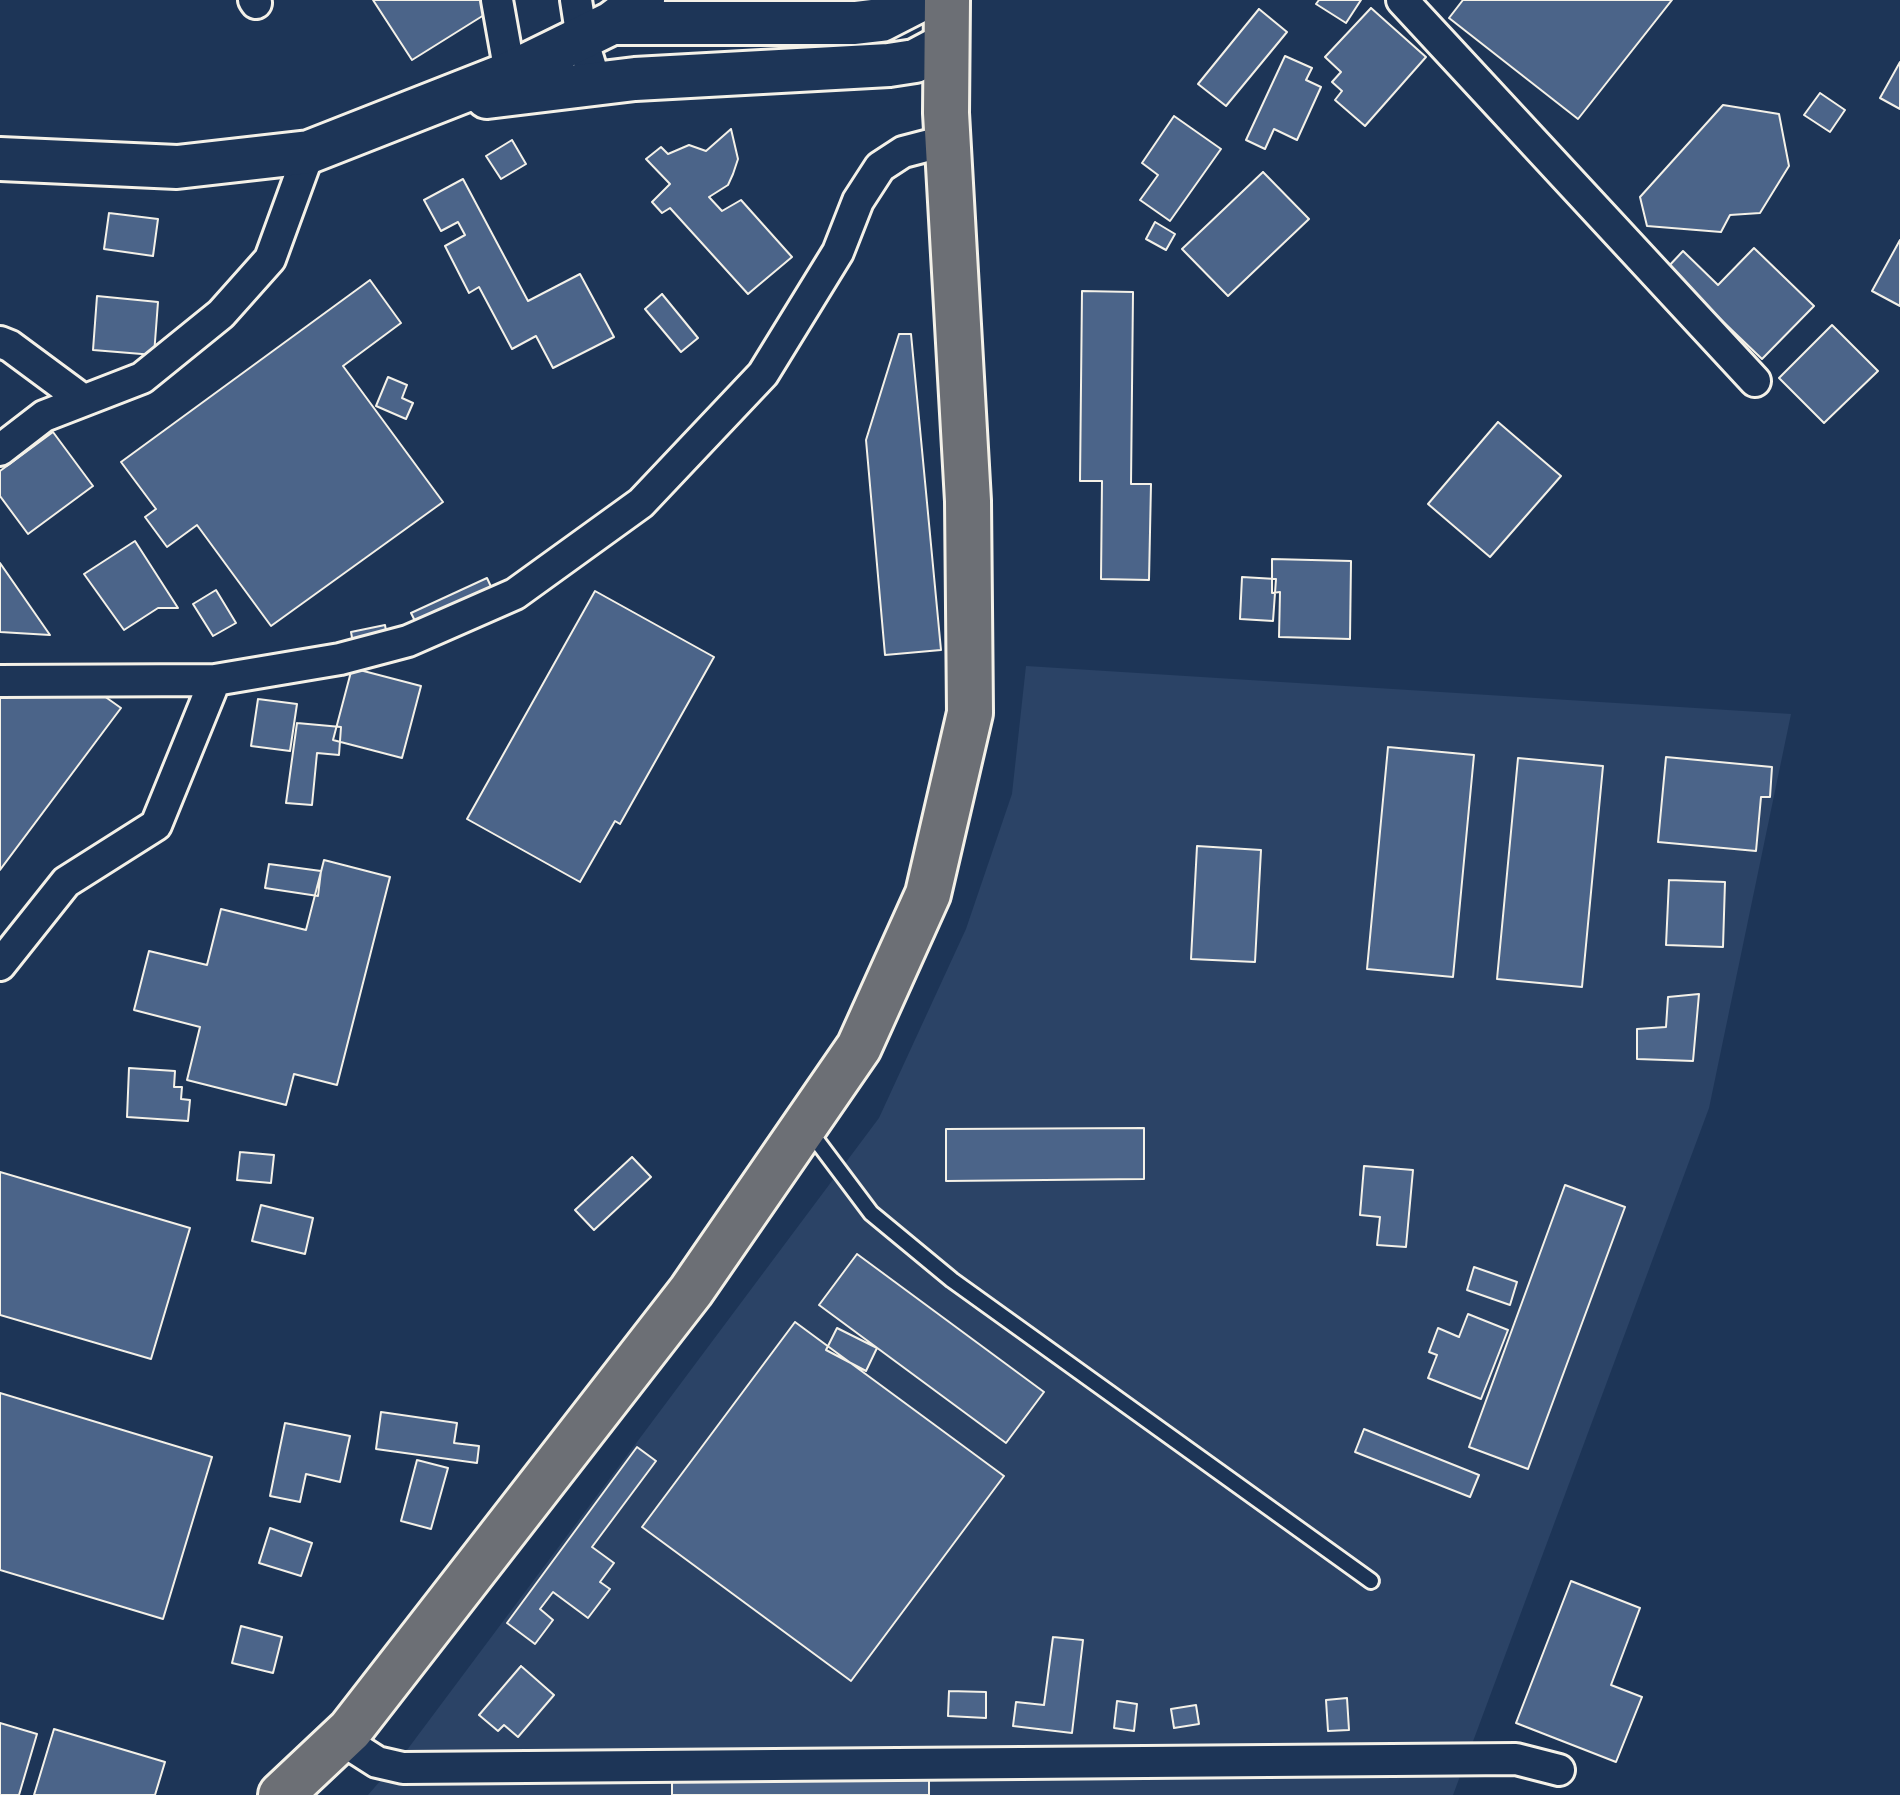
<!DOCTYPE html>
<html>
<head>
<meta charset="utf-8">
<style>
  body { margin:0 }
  canvas { display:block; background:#1d3557 }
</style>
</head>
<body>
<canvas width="1900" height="1795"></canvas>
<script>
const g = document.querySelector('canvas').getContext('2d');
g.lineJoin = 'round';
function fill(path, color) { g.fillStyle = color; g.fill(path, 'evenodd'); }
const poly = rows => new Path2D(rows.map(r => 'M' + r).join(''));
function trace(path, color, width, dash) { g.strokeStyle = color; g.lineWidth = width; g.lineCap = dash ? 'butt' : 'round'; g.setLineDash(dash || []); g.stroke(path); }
const built = poly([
  [1026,666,1791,714,1709,1108,1453,1795,368,1795,407,1750,879,1118,966,929,1012,794]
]);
const building = poly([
  [373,0,486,0,492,10,412,60,373,0],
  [1319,0,1361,0,1346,23,1316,4,1319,0],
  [1463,0,1672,0,1578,119,1449,18,1463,0],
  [1371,8,1426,57,1365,126,1335,100,1342,91,1332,82,1341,72,1325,57,1371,8],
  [1259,9,1287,32,1226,106,1198,84,1259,9],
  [1285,56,1312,68,1306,80,1321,87,1297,140,1274,129,1265,149,1246,140,1285,56],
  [1900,62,1900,109,1880,98,1900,62],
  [1820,93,1845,110,1830,132,1804,115,1820,93],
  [1723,105,1779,114,1789,166,1760,213,1730,215,1721,232,1647,226,1640,197,1723,105],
  [1174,116,1221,149,1170,221,1140,200,1158,175,1142,163,1174,116],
  [731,129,738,159,733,174,728,185,709,197,722,211,741,200,792,257,748,294,670,208,662,213,652,202,670,184,646,159,661,147,668,154,689,145,706,151,731,129],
  [512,140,526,164,501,179,486,156,512,140],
  [1263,172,1309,219,1228,296,1182,249,1263,172],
  [463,179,528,301,580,274,614,337,553,368,536,336,512,349,479,287,469,293,445,246,465,235,458,222,441,231,424,200,463,179],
  [109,213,158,219,153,256,104,249,109,213],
  [1155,222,1175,234,1166,250,1146,239,1155,222],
  [1900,240,1900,306,1872,291,1900,240],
  [1754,248,1814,306,1762,359,1667,268,1683,251,1718,285,1754,248],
  [370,280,401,323,343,366,443,502,271,626,197,525,167,547,145,517,156,509,121,462,370,280],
  [1082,291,1133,292,1131,484,1151,484,1149,580,1101,579,1102,481,1080,481,1082,291],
  [662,294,698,338,681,352,645,309,662,294],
  [97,296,158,302,154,355,93,350,97,296],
  [1832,325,1878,371,1824,423,1779,378,1832,325],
  [899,334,911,334,941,650,885,655,866,440,899,334],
  [388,377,407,385,402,398,413,403,406,419,376,406,388,377],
  [1498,422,1561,476,1490,557,1428,504,1498,422],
  [53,432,93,486,28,534,0,496,0,471,53,432],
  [135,541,178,608,158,608,124,630,84,574,135,541],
  [1272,559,1351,561,1350,639,1279,637,1280,592,1272,593,1272,559],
  [0,563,50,635,0,632,0,563],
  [1242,577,1276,579,1273,621,1240,619,1242,577],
  [487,578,499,604,424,639,411,613,487,578],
  [216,590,236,623,213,636,193,604,216,590],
  [595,591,714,657,620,824,615,821,580,882,467,819,595,591],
  [385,625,389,647,355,654,351,632,385,625],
  [352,668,421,686,402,758,333,740,352,668],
  [90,686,121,708,0,870,0,693,90,686],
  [258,699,297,704,290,751,251,746,258,699],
  [297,723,341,727,339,755,317,753,312,805,286,803,297,723],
  [1388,747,1474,755,1453,977,1367,969,1388,747],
  [1666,757,1772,767,1770,797,1761,797,1756,851,1658,842,1666,757],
  [1518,758,1603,766,1582,987,1497,979,1518,758],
  [1197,846,1261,850,1255,962,1191,959,1197,846],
  [324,860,390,877,337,1085,294,1074,286,1105,187,1080,200,1027,134,1010,149,951,207,965,221,909,306,930,324,860],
  [269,864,321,871,318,896,265,888,269,864],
  [1669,880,1725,882,1723,947,1666,945,1669,880],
  [1699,994,1693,1061,1637,1059,1637,1029,1666,1027,1668,997,1699,994],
  [129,1068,175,1071,174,1087,182,1087,181,1099,190,1100,188,1121,127,1117,129,1068],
  [1144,1128,1144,1179,946,1181,946,1129,1144,1128],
  [240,1152,274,1155,271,1183,237,1180,240,1152],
  [632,1157,651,1177,594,1230,575,1210,632,1157],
  [1364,1166,1413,1170,1406,1247,1377,1245,1380,1217,1360,1215,1364,1166],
  [0,1172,190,1228,151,1359,0,1315,0,1172],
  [1565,1185,1625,1207,1528,1469,1469,1447,1565,1185],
  [261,1205,313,1218,305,1254,252,1241,261,1205],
  [857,1254,1044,1392,1006,1443,819,1305,857,1254],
  [1474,1267,1517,1282,1510,1305,1467,1290,1474,1267],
  [1468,1314,1508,1330,1481,1399,1428,1378,1437,1355,1429,1352,1438,1328,1459,1337,1468,1314],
  [795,1322,1004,1476,851,1681,642,1527,795,1322],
  [837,1328,877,1348,866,1371,826,1350,837,1328],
  [0,1393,212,1457,163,1619,0,1570,0,1393],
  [381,1412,457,1423,454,1443,479,1446,477,1463,376,1449,381,1412],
  [285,1423,350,1436,340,1482,306,1474,300,1502,270,1496,285,1423],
  [1364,1429,1479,1475,1470,1497,1355,1452,1364,1429],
  [637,1447,656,1461,592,1547,614,1563,600,1582,610,1589,588,1618,553,1592,540,1609,553,1620,535,1644,507,1623,637,1447],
  [417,1460,448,1468,431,1529,401,1521,417,1460],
  [270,1528,312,1543,301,1576,259,1563,270,1528],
  [1571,1581,1640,1608,1611,1685,1642,1697,1616,1762,1516,1723,1571,1581],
  [241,1626,282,1637,273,1673,232,1663,241,1626],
  [1053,1637,1083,1640,1072,1733,1013,1726,1016,1702,1044,1705,1053,1637],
  [521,1666,554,1695,518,1737,504,1725,498,1731,479,1715,521,1666],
  [949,1691,986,1692,986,1718,948,1716,949,1691],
  [1347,1698,1349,1730,1328,1731,1326,1700,1347,1698],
  [1117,1701,1137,1704,1134,1731,1114,1728,1117,1701],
  [1196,1705,1199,1724,1174,1728,1171,1709,1196,1705],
  [0,1723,37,1734,19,1795,0,1795,0,1723],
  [54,1729,165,1762,155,1795,34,1795,54,1729],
  [929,1780,929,1795,672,1795,672,1782,929,1780]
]);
const lane = poly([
  [808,1129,871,1213,952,1280,1371,1581]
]);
const street = poly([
  [254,0,256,3],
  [497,0,510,73],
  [576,0,582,39,596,84],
  [1402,0,1755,381],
  [0,342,10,346,83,400],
  [0,450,44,416,142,378,221,314,270,259,309,152],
  [215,680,340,659,408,641,515,594,641,503,763,374,838,252,858,201,880,167,903,152,949,140],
  [0,681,215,680,156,825,66,882,0,965],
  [341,1739,377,1762,403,1768,1516,1759,1559,1770]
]);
const secondary = poly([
  [612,23,855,23,881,20,920,0],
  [487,97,635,79,889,65,915,61,947,44],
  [0,159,177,167,309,152,510,73,612,23,643,0]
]);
const primary = poly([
  [281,1795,350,1730,691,1291,859,1047,928,894,970,713,968,501,946,113,947,0]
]);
fill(built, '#2b4366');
fill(building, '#4b6489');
trace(building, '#f4f1e8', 2);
trace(lane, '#f4f1e8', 20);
trace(street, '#f4f1e8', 36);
trace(secondary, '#f4f1e8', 48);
trace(primary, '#f4f1e8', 50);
trace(lane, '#1d3557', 14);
trace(street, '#1d3557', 30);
trace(secondary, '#1d3557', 42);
trace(primary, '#6c6f75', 44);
</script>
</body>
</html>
